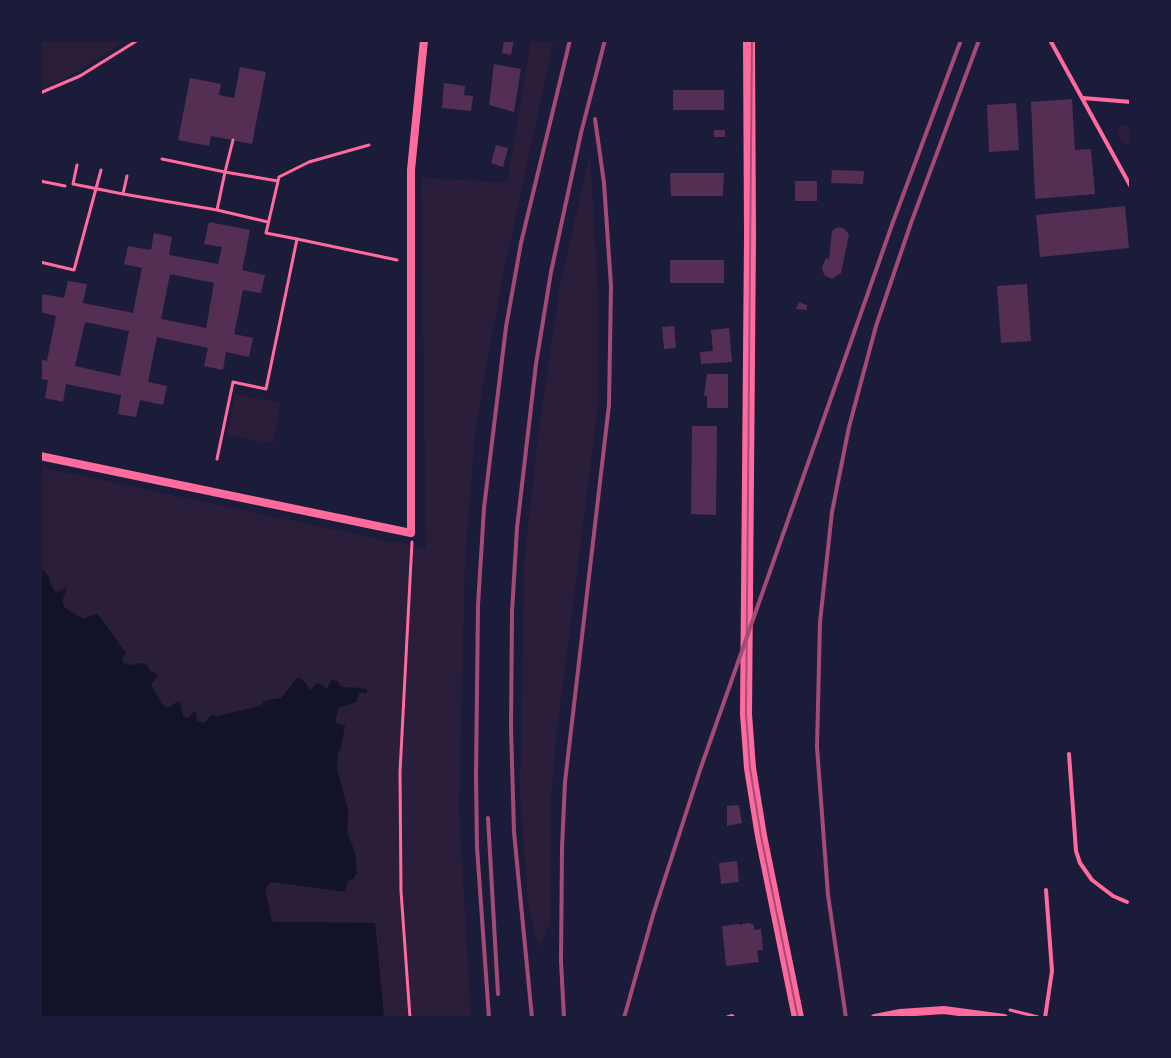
<!DOCTYPE html>
<html>
<head>
<meta charset="utf-8">
<style>
  body { margin:0 }
  #map { position:relative; width:1171px; height:1058px; overflow:hidden; background:#1b1b3a; font-family:Manrope,sans-serif }
  canvas { display:block }
  .frame { position:absolute; inset:0; border:42px solid #1b1b3a; pointer-events:none }
</style>
</head>
<body>
<div id="map">
<canvas width="1171" height="1058"></canvas>
<div class="frame"></div>
</div>
<script>
const g = document.querySelector('canvas').getContext('2d');
g.lineJoin = 'round';
function fill(path, color) { g.fillStyle = color; g.fill(path, 'evenodd'); }
const poly = rows => new Path2D(rows.map(r => 'M' + r).join(''));
function trace(path, color, width, dash) { g.strokeStyle = color; g.lineWidth = width; g.lineCap = dash ? 'butt' : 'round'; g.setLineDash(dash || []); g.stroke(path); }
const green = poly([
  [40,40,127,40,70,76,40,90],
  [531,40,554,40,502,280,475,431,465,565,459,808,471,1018,384,1018,375,923,272,922,265,888,271,882,348,882,356,867,353,844,347,833,348,811,337,769,342,725,335,722,338,708,356,702,359,691,367,692,360,687,327,689,321,684,309,691,307,684,297,679,281,698,264,701,261,706,217,716,205,723,195,720,192,711,189,718,183,716,182,705,176,701,173,706,165,708,151,685,154,678,158,678,150,671,148,665,123,663,100,617,91,615,83,619,76,617,65,608,62,602,66,588,58,592,54,591,40,567,40,467,426,549,421,178,507,182],
  [1120,125,1131,125,1131,146,1120,141,1117,132],
  [590,152,598,295,598,408,557,730,551,801,551,922,539,948,528,904,520,794,524,562,537,443,559,291],
  [235,394,281,403,273,444,227,434]
]);
const water = poly([
  [40,567,47,574,54,591,58,592,67,587,62,602,65,608,83,619,97,614,100,617,126,653,122,658,123,663,131,666,139,663,146,664,150,671,158,675,151,685,164,707,168,708,179,701,183,716,189,718,195,710,197,721,205,723,211,715,217,716,261,706,264,701,281,698,298,677,306,683,309,691,317,683,327,689,331,680,337,681,341,687,367,689,367,693,359,692,356,702,338,708,335,722,339,725,345,725,341,748,337,753,337,769,348,811,347,833,355,853,357,872,354,878,348,882,345,892,271,882,265,889,272,922,375,923,384,1018,40,1018]
]);
const building = poly([
  [504,40,514,40,511,55,502,53],
  [494,64,521,69,514,112,489,105],
  [240,67,266,72,252,144,211,136,209,146,178,140,190,78,221,84,219,95,234,98],
  [444,83,465,86,464,95,473,96,471,111,442,108],
  [673,90,724,90,724,110,673,110],
  [1072,99,1075,150,1091,149,1095,194,1035,199,1031,102],
  [1016,103,1019,150,989,152,987,105],
  [714,130,725,130,725,137,714,137],
  [496,145,508,148,503,167,491,163],
  [832,170,864,171,863,184,831,183],
  [670,173,724,173,723,196,671,196],
  [795,181,817,181,817,201,795,201],
  [1125,206,1129,248,1040,257,1036,215],
  [209,222,250,230,242,270,265,275,261,293,243,290,234,334,253,338,249,357,226,352,223,370,204,366,208,348,157,337,148,382,167,386,163,405,140,400,136,417,118,414,121,395,66,384,63,402,45,398,48,380,40,379,40,359,47,361,56,316,40,312,42,294,64,298,68,281,87,284,83,303,133,313,142,268,124,264,128,246,151,250,154,233,172,237,169,255,218,264,222,247,204,244],
  [170,274,214,283,206,328,161,319],
  [85,322,129,331,120,376,75,366],
  [838,227,845,229,849,235,841,273,832,279,824,275,822,267,826,258,829,259,832,231],
  [670,260,724,260,724,283,670,283],
  [1027,284,1031,341,1001,343,997,286],
  [799,302,807,305,807,310,796,309],
  [674,326,676,348,664,349,662,327],
  [729,328,732,362,701,364,700,352,713,351,711,330],
  [707,374,728,374,728,408,707,408,707,395,704,396],
  [692,426,717,426,716,515,691,514],
  [739,805,742,823,727,826,727,806],
  [737,861,739,882,721,884,719,863],
  [749,923,754,925,754,930,761,929,763,950,757,950,759,962,726,966,722,926,740,924,740,927,742,924]
]);
const path = poly([
  [40,93,80,76,138,40],
  [162,159,225,172,233,140],
  [77,165,73,184,123,194,127,176],
  [40,181,65,186],
  [123,194,217,210,225,172,278,181],
  [217,210,268,222],
  [297,239,397,260],
  [40,262,74,270,101,170],
  [217,459,233,382,266,389,297,239,266,233,279,177,309,162,369,145],
  [1010,1010,1038,1017],
  [410,1018,401,891,400,772,412,542]
]);
const service = poly([
  [901,40,913,40],
  [1050,40,1131,187],
  [1083,98,1131,102],
  [1069,754,1076,851,1080,863,1092,880,1113,896,1127,902],
  [726,1018,732,1016,734,1018],
  [1045,1018,1052,971,1046,890]
]);
const minor = poly([
  [40,456,411,533,411,170,424,40],
  [875,1018,900,1013,944,1010,1004,1018]
]);
const secondary = poly([
  [749,40,750,236,746,714,750,768,761,836,798,1018]
]);
const tram = poly([
  [752,40,746,714,750,768,761,836,798,1018]
]);
const rail = poly([
  [488,818,498,994],
  [489,1018,477,847,476,776,478,605,484,508,506,327,521,243,570,40],
  [532,1018,514,832,511,727,512,612,517,528,536,364,551,272,581,133,605,40],
  [564,1018,561,961,562,848,565,782,609,405,611,286,604,183,595,119],
  [624,1018,653,915,700,770,893,222,961,40],
  [846,1018,828,895,817,747,820,622,832,512,849,427,876,326,911,223,979,40]
]);
fill(green, '#2a1e3b');
fill(water, '#12122b');
fill(building, '#542f53');
trace(path, '#ff6b9d', 3);
trace(service, '#ff6b9d', 4);
trace(minor, '#ff6b9d', 8);
trace(secondary, '#ff6b9d', 12);
trace(tram, '#a44b75', 2);
trace(rail, '#a44b75', 4);
</script>
</body>
</html>
